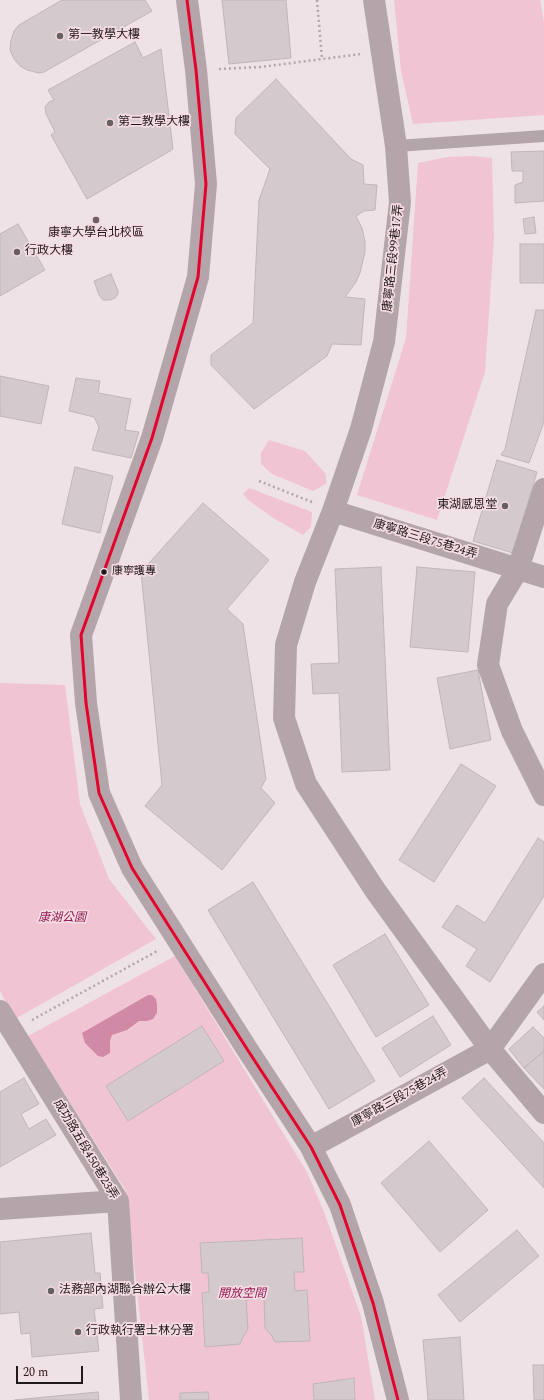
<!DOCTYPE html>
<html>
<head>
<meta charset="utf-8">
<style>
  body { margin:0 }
  #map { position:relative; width:544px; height:1400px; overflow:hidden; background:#efe2e6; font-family:Spectral,serif }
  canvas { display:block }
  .scale { position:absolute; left:16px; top:1366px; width:67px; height:18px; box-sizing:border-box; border:2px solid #20181a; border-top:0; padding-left:5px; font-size:12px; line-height:14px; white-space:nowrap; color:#20181a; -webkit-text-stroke:3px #f5dce3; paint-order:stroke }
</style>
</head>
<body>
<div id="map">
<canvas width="544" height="1400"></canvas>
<div class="scale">20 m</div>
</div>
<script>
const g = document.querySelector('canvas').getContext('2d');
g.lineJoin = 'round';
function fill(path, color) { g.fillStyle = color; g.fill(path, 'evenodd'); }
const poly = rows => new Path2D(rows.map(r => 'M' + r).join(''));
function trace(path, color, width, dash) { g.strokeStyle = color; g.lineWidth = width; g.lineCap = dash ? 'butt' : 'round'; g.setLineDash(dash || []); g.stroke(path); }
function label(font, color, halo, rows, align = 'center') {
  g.font = font + ' Spectral,"Noto Sans TC",serif'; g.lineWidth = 3.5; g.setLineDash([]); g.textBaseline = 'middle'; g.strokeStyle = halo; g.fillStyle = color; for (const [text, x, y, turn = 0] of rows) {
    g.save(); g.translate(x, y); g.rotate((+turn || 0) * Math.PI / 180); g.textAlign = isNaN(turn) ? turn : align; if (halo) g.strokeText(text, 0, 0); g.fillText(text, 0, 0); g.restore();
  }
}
const green = poly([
  [394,0,540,0,544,22,544,115,413,124,401,71],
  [473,156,492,158,494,238,485,372,437,520,357,495,406,338,418,163,447,157],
  [269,440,305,451,326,474,326,484,313,491,272,474,261,464,261,453],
  [249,488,312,512,311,527,303,535,273,518,248,500,243,494],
  [0,683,65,685,80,804,109,879,156,939,15,1019,0,991],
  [175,956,307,1172,324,1212,361,1316,375,1400,149,1400,126,1191,28,1036]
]);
const water = poly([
  [148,995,152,995,156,999,157,1005,157,1013,153,1019,147,1021,139,1021,127,1030,112,1035,110,1041,110,1053,103,1057,98,1056,85,1043,82,1033]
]);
const building = poly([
  [62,0,145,0,152,11,44,72,39,73,27,70,20,66,14,59,10,50,11,40,14,31,19,25,62,0],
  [222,0,286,0,291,58,229,64,222,0],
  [135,42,143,58,161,49,173,149,170,151,87,199,51,135,55,132,46,114,45,107,49,102,54,100,48,90,135,42],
  [276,79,351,159,363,165,364,184,377,185,375,210,364,211,356,216,362,228,365,242,365,252,360,273,356,282,345,297,365,299,361,345,332,344,327,356,254,409,211,365,211,355,253,323,259,200,270,169,235,134,236,118,276,79],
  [544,151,544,201,515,203,515,185,523,182,523,171,512,171,511,152,544,151],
  [534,217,536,233,525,234,523,219,534,217],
  [18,224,45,270,0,296,0,234,18,224],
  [520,244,544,244,544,283,520,283,520,244],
  [111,274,118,291,118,294,115,298,110,300,103,300,99,295,94,281,111,274],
  [536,310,544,310,544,422,529,463,501,455,505,449,536,310],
  [0,376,49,386,41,424,0,416,0,376],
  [76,378,100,381,98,393,131,399,125,430,139,432,131,458,92,450,99,427,94,417,69,411,76,378],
  [497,460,537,472,513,553,473,541,497,460],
  [75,467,113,476,100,533,62,524,75,467],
  [203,503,269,560,227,609,243,624,266,779,261,788,275,803,222,870,145,806,162,785,141,572,203,503],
  [381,567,390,770,342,772,339,693,313,694,311,664,339,663,335,569,381,567],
  [417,567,475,572,468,652,410,647,417,567],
  [478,670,491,740,450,749,437,678,478,670],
  [461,764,496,786,434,882,399,860,461,764],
  [538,838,544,842,544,896,490,982,466,966,477,949,442,927,457,905,485,923,538,838],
  [253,882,375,1081,329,1109,208,910,253,882],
  [385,934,429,1005,376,1037,333,965,385,934],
  [544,1006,544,1020,537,1012,544,1006],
  [433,1016,451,1045,400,1077,382,1048,433,1016],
  [202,1026,224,1061,128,1121,106,1086,202,1026],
  [533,1027,544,1038,544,1051,524,1068,509,1049,533,1027],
  [544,1051,544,1089,524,1068,544,1051],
  [24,1078,39,1104,21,1114,29,1129,46,1119,56,1135,0,1167,0,1092,24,1078],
  [484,1078,544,1143,544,1188,462,1098,484,1078],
  [429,1141,488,1210,440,1252,381,1183,429,1141],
  [517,1230,539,1256,460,1322,438,1295,517,1230],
  [91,1233,95,1273,100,1273,103,1308,94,1309,99,1351,32,1357,30,1333,21,1334,19,1312,0,1314,0,1242,91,1233],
  [302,1238,304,1272,294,1272,295,1291,307,1290,310,1341,275,1342,272,1336,265,1328,264,1298,246,1300,248,1329,244,1335,240,1344,205,1347,202,1293,209,1292,208,1273,202,1273,200,1243,302,1238],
  [460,1337,464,1400,428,1400,423,1340,460,1337],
  [533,1365,544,1365,544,1400,534,1400,533,1365],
  [354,1378,355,1400,314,1400,313,1384,354,1378],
  [98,1392,99,1400,14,1400,98,1392],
  [208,1392,209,1400,180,1400,180,1393,208,1392]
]);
const path = poly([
  [317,0,322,59],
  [219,69,261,67,361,54],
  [259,481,312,502],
  [32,1020,159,950]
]);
const lane = poly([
  [396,146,544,136]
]);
const street = poly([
  [187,0,196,70,206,184,198,277,152,438,81,635,86,703,99,793,132,868,247,1049,311,1147,340,1205,373,1303,398,1400],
  [374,0,396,146,400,202,384,342,361,429,333,511,305,582,286,645,284,718,306,784,375,890,490,1049,544,1113],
  [544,489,518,569,497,604,488,665,512,731,544,795],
  [333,511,544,577],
  [0,1011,118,1201,131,1400],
  [311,1147,490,1049,544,974],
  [0,1209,118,1201]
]);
const bus1 = poly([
  [187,0,196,70,206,184,198,277,152,438,81,635,86,703,99,793,132,868,247,1049,311,1147,340,1205,373,1303,398,1400]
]);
const markers = [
  [60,36,4,"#685f61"],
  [110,123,4,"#685f61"],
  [96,220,4,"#685f61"],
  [17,252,4,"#685f61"],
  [505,506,4,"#685f61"],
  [104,572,3.5,"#20181a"],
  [51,1291,4,"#685f61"],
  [78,1332,4,"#685f61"]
];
const busNames = [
  ["康寧護專",112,572]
];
const poiNames = [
  ["第一教學大樓",68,36],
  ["第二教學大樓",118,123],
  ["康寧大學台北校區",96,234,"center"],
  ["行政大樓",25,252],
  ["東湖感恩堂",497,506,"right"],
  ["法務部內湖聯合辦公大樓",59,1291],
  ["行政執行署士林分署",86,1332]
];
const streetNames = [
  ["康寧路三段99巷17弄",394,258,-84],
  ["康寧路三段75巷24弄",425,540,17],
  ["康寧路三段75巷24弄",400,1098,-29],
  ["成功路五段450巷23弄",85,1150,59]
];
const parkNames = [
  ["康湖公園",62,919],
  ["開放空間",242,1295]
];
fill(green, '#f1c4d3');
fill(water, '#d18aa5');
fill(building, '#d4cacd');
trace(building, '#c0b5b9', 1);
trace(path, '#b3a6aa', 2.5, [2, 3]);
trace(lane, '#b4a5aa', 12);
trace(street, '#b4a5aa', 22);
trace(bus1, '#e4002b', 3);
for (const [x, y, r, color] of markers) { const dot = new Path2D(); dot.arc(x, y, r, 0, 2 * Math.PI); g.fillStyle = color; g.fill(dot); trace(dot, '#f5dce3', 1.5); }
label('11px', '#20181a', '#f5dce3', busNames, 'left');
label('12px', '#20181a', '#f5dce3', poiNames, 'left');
label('12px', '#20181a', '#f5dce3', streetNames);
label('italic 12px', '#931e56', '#f5dce3', parkNames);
</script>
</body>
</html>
